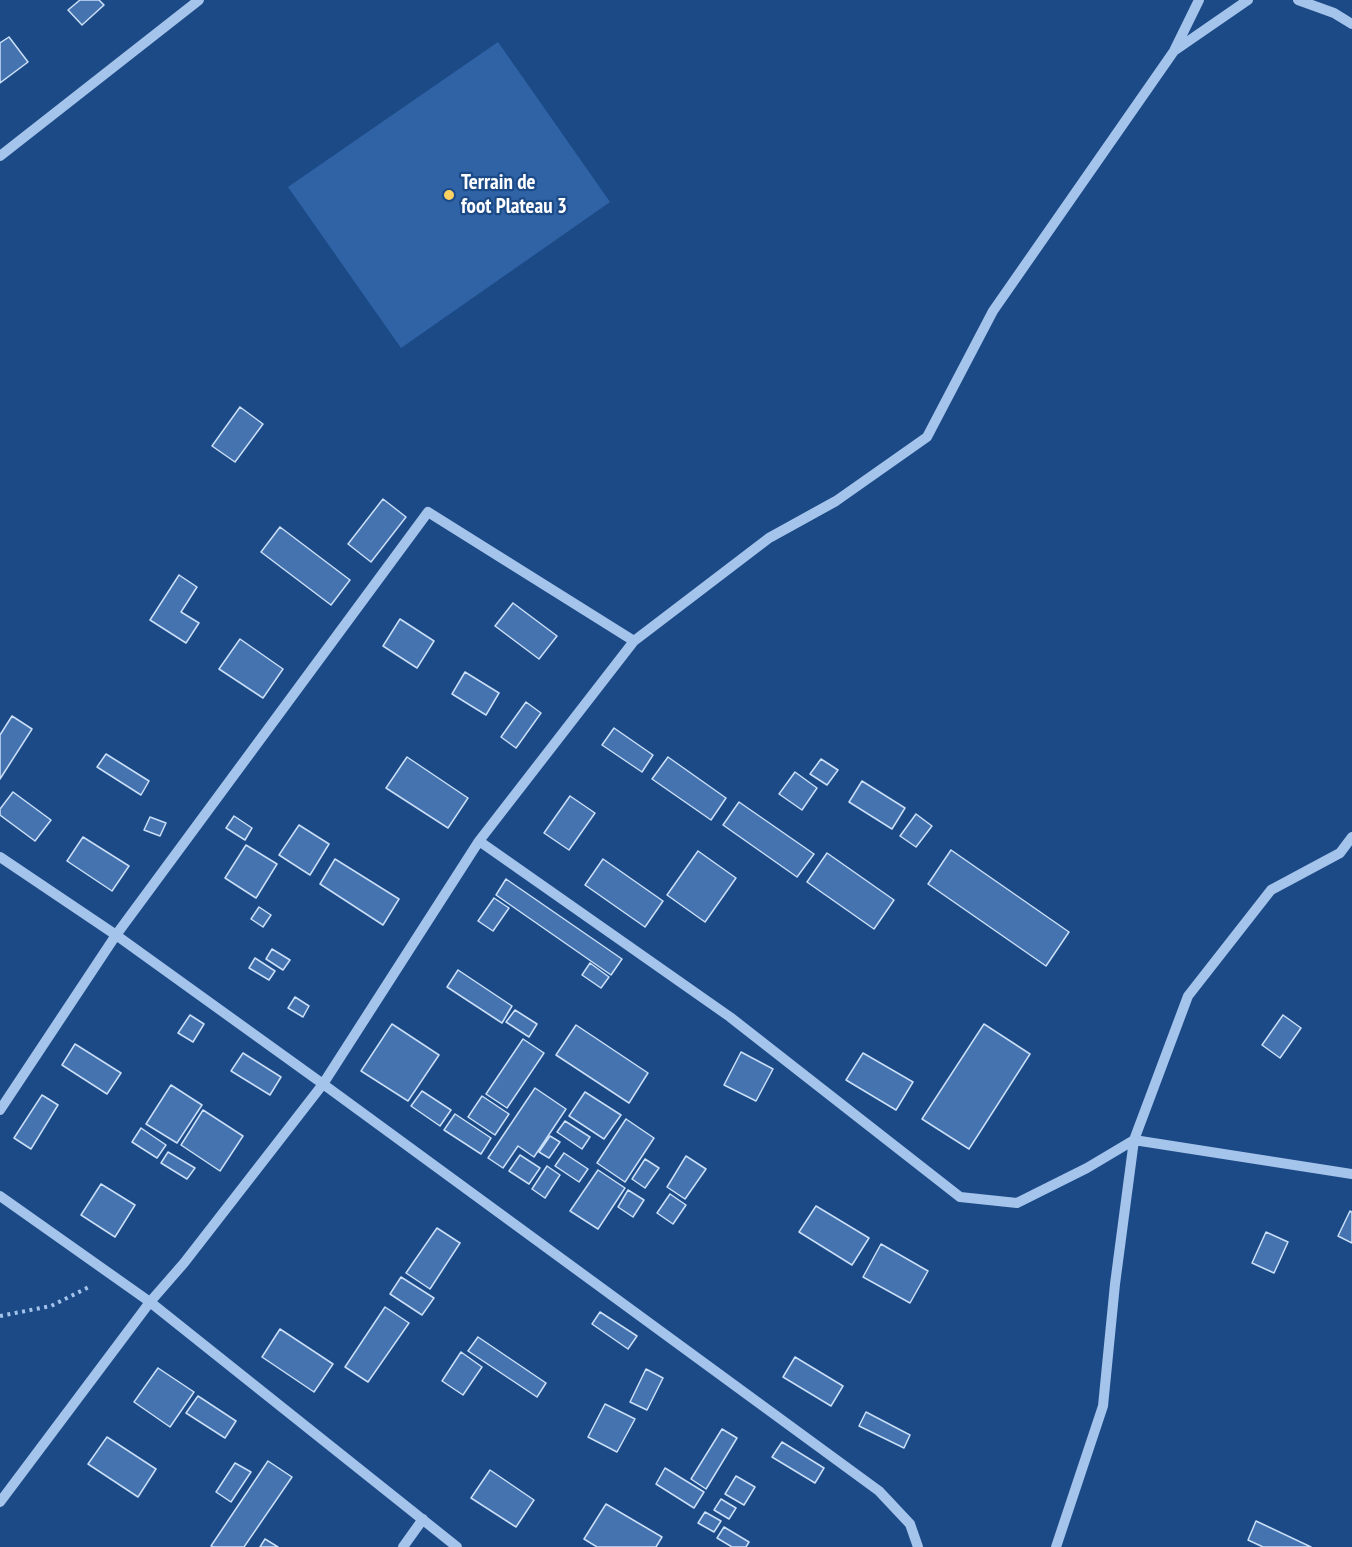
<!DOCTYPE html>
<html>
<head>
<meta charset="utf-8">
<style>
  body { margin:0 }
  canvas { display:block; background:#1c4a87 }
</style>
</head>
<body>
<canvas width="1352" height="1547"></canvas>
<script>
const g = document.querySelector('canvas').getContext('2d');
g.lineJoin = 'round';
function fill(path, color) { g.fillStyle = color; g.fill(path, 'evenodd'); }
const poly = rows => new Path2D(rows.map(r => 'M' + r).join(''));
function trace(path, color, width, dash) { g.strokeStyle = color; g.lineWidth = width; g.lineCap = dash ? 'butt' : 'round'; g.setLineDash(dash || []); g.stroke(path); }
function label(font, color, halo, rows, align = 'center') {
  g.font = font + ' "PT Sans Narrow",sans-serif'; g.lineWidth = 4.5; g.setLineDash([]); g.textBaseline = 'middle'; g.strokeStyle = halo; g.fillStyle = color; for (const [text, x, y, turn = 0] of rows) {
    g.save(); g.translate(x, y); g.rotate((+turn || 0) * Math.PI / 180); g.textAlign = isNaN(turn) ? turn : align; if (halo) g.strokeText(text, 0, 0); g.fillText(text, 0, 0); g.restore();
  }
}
const green = poly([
  [498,42,610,202,401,348,288,187]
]);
const building = poly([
  [80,0,99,0,104,5,82,25,68,10,80,0],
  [9,37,28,62,0,83,0,43,9,37],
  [240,407,263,424,235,462,212,446,240,407],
  [383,499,406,517,371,562,348,544,383,499],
  [280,527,350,580,331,605,261,552,280,527],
  [179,575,197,587,181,612,199,623,186,643,150,620,179,575],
  [513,603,557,636,539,659,495,626,513,603],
  [400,619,434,641,417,668,383,646,400,619],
  [240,639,283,669,263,698,219,669,240,639],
  [465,672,499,693,486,715,452,694,465,672],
  [526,702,541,713,516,748,501,737,526,702],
  [12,716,32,729,0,779,0,735,12,716],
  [614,728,653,755,642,772,602,745,614,728],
  [106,754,149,781,141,795,97,767,106,754],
  [407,757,468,798,448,828,386,788,407,757],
  [668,757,726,798,711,820,652,779,668,757],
  [821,759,838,770,827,785,810,774,821,759],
  [795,772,817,788,802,810,779,794,795,772],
  [862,781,905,808,892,829,849,802,862,781],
  [13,792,51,820,35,841,0,815,0,809,13,792],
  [570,796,595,813,569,850,544,833,570,796],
  [739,802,814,854,797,877,723,825,739,802],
  [916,814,932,826,916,847,900,836,916,814],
  [234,816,252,828,245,840,226,828,234,816],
  [150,817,166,823,160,836,144,830,150,817],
  [299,825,329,844,310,875,279,855,299,825],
  [83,837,129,866,112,891,67,861,83,837],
  [246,845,277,864,256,898,225,878,246,845],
  [951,850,1069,932,1046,966,928,884,951,850],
  [698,851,736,878,705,922,667,895,698,851],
  [827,853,894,900,874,929,807,882,827,853],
  [335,859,399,899,383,925,320,884,335,859],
  [603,859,663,901,645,927,585,885,603,859],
  [506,879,622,959,611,975,496,895,506,879],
  [494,898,509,908,493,931,478,921,494,898],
  [259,907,271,915,263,927,251,919,259,907],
  [272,949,290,960,283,970,266,959,272,949],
  [255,958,275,971,269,980,249,968,255,958],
  [590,963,609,977,601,988,582,975,590,963],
  [458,970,512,1006,502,1023,447,987,458,970],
  [295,997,309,1006,303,1017,288,1008,295,997],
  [515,1010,537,1024,529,1037,506,1022,515,1010],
  [190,1015,204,1024,193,1042,178,1033,190,1015],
  [1283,1015,1301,1028,1280,1058,1262,1045,1283,1015],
  [392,1024,439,1055,408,1101,361,1071,392,1024],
  [984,1024,1030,1054,969,1149,922,1119,984,1024],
  [576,1025,648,1073,629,1103,556,1055,576,1025],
  [523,1039,544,1053,507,1108,486,1094,523,1039],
  [75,1044,121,1073,107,1094,62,1065,75,1044],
  [741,1052,773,1069,756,1101,724,1085,741,1052],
  [243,1053,281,1077,270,1095,231,1071,243,1053],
  [863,1053,913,1082,896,1110,846,1080,863,1053],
  [171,1085,202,1105,177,1143,146,1124,171,1085],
  [535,1088,566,1109,534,1157,518,1146,503,1168,488,1158,535,1088],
  [422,1091,451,1110,440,1126,411,1106,422,1091],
  [585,1092,621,1115,604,1139,569,1116,585,1092],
  [42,1095,58,1105,31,1149,14,1138,42,1095],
  [482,1096,509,1114,495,1135,468,1117,482,1096],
  [203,1110,243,1136,220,1171,181,1145,203,1110],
  [455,1114,491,1138,481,1154,444,1130,455,1114],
  [626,1119,654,1138,625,1182,597,1163,626,1119],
  [565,1121,590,1137,582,1149,557,1132,565,1121],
  [141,1128,166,1145,157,1158,132,1142,141,1128],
  [550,1136,560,1142,549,1158,539,1152,550,1136],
  [168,1152,195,1168,187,1179,161,1163,168,1152],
  [564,1153,588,1169,579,1182,555,1166,564,1153],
  [520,1155,540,1168,529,1184,509,1171,520,1155],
  [686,1156,706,1169,685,1199,667,1187,686,1156],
  [645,1159,659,1168,645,1188,632,1179,645,1159],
  [547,1166,560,1175,545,1198,532,1189,547,1166],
  [598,1170,625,1188,598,1229,570,1211,598,1170],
  [101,1184,135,1205,115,1237,81,1215,101,1184],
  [628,1190,644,1200,633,1217,618,1207,628,1190],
  [670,1194,686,1205,673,1224,657,1213,670,1194],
  [816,1206,869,1238,852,1265,799,1232,816,1206],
  [1350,1211,1352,1212,1352,1243,1338,1236,1350,1211],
  [437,1228,460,1243,430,1289,406,1273,437,1228],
  [1266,1232,1288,1242,1274,1273,1252,1263,1266,1232],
  [881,1244,928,1271,910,1303,863,1277,881,1244],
  [401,1277,434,1298,422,1315,390,1294,401,1277],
  [385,1307,409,1323,368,1382,345,1367,385,1307],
  [600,1312,637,1336,628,1349,592,1324,600,1312],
  [280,1329,333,1364,314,1392,262,1357,280,1329],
  [478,1337,546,1383,537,1397,468,1351,478,1337],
  [461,1352,482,1367,463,1395,442,1381,461,1352],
  [795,1357,843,1386,831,1406,783,1377,795,1357],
  [158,1368,194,1392,170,1427,134,1402,158,1368],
  [646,1369,663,1378,647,1410,630,1402,646,1369],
  [198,1396,236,1421,225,1438,186,1413,198,1396],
  [605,1404,635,1419,617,1452,588,1437,605,1404],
  [866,1412,910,1435,904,1448,859,1426,866,1412],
  [722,1429,737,1438,706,1489,691,1479,722,1429],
  [107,1437,156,1469,138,1497,88,1464,107,1437],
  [782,1442,824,1468,815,1483,772,1457,782,1442],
  [268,1461,292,1477,244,1547,213,1547,211,1546,268,1461],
  [235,1463,251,1472,231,1502,216,1492,235,1463],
  [665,1468,704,1492,694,1508,656,1484,665,1468],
  [490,1470,534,1500,516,1527,471,1498,490,1470],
  [736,1476,755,1487,744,1505,725,1494,736,1476],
  [721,1499,736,1508,729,1519,714,1510,721,1499],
  [606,1504,662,1537,656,1547,597,1547,584,1539,606,1504],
  [705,1512,721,1521,714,1532,698,1523,705,1512],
  [1256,1521,1311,1547,1263,1547,1248,1540,1256,1521],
  [724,1527,749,1542,746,1547,732,1547,717,1538,724,1527],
  [265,1539,278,1547,260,1547,265,1539]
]);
const path = poly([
  [0,1316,51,1306,91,1286]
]);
const minor = poly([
  [1298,0,1334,13,1352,24],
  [1174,51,1248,0],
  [0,156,199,0],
  [479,841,730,1017,960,1197,1017,1203,1087,1168,1134,1140,1352,1174],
  [0,857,116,935,323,1084,879,1491,910,1524,918,1547],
  [0,1110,116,935,428,512,634,641],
  [0,1196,150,1302,457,1547],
  [0,1502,150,1302,184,1263,323,1084,479,841,634,641,769,538,836,501,927,437,993,311,1174,51,1199,0],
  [403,1547,423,1519],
  [1056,1547,1103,1406,1115,1284,1134,1140,1188,996,1271,890,1340,853,1352,837]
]);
const markers = [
  [449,195,6,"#fcd263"]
];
const poiNames = [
  ["Terrain de",461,183],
  ["foot Plateau 3",461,207]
];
fill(green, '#2f63a5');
fill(building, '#4473b0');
trace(building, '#cadff8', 1.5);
trace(path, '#a5c4eb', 4, [3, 4.5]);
trace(minor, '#a5c4eb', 10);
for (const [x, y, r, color] of markers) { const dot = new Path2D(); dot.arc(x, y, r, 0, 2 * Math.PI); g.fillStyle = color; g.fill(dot); trace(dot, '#1c4a87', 2); }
label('bold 21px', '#fff', '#1c4a87', poiNames, 'left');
</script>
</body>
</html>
